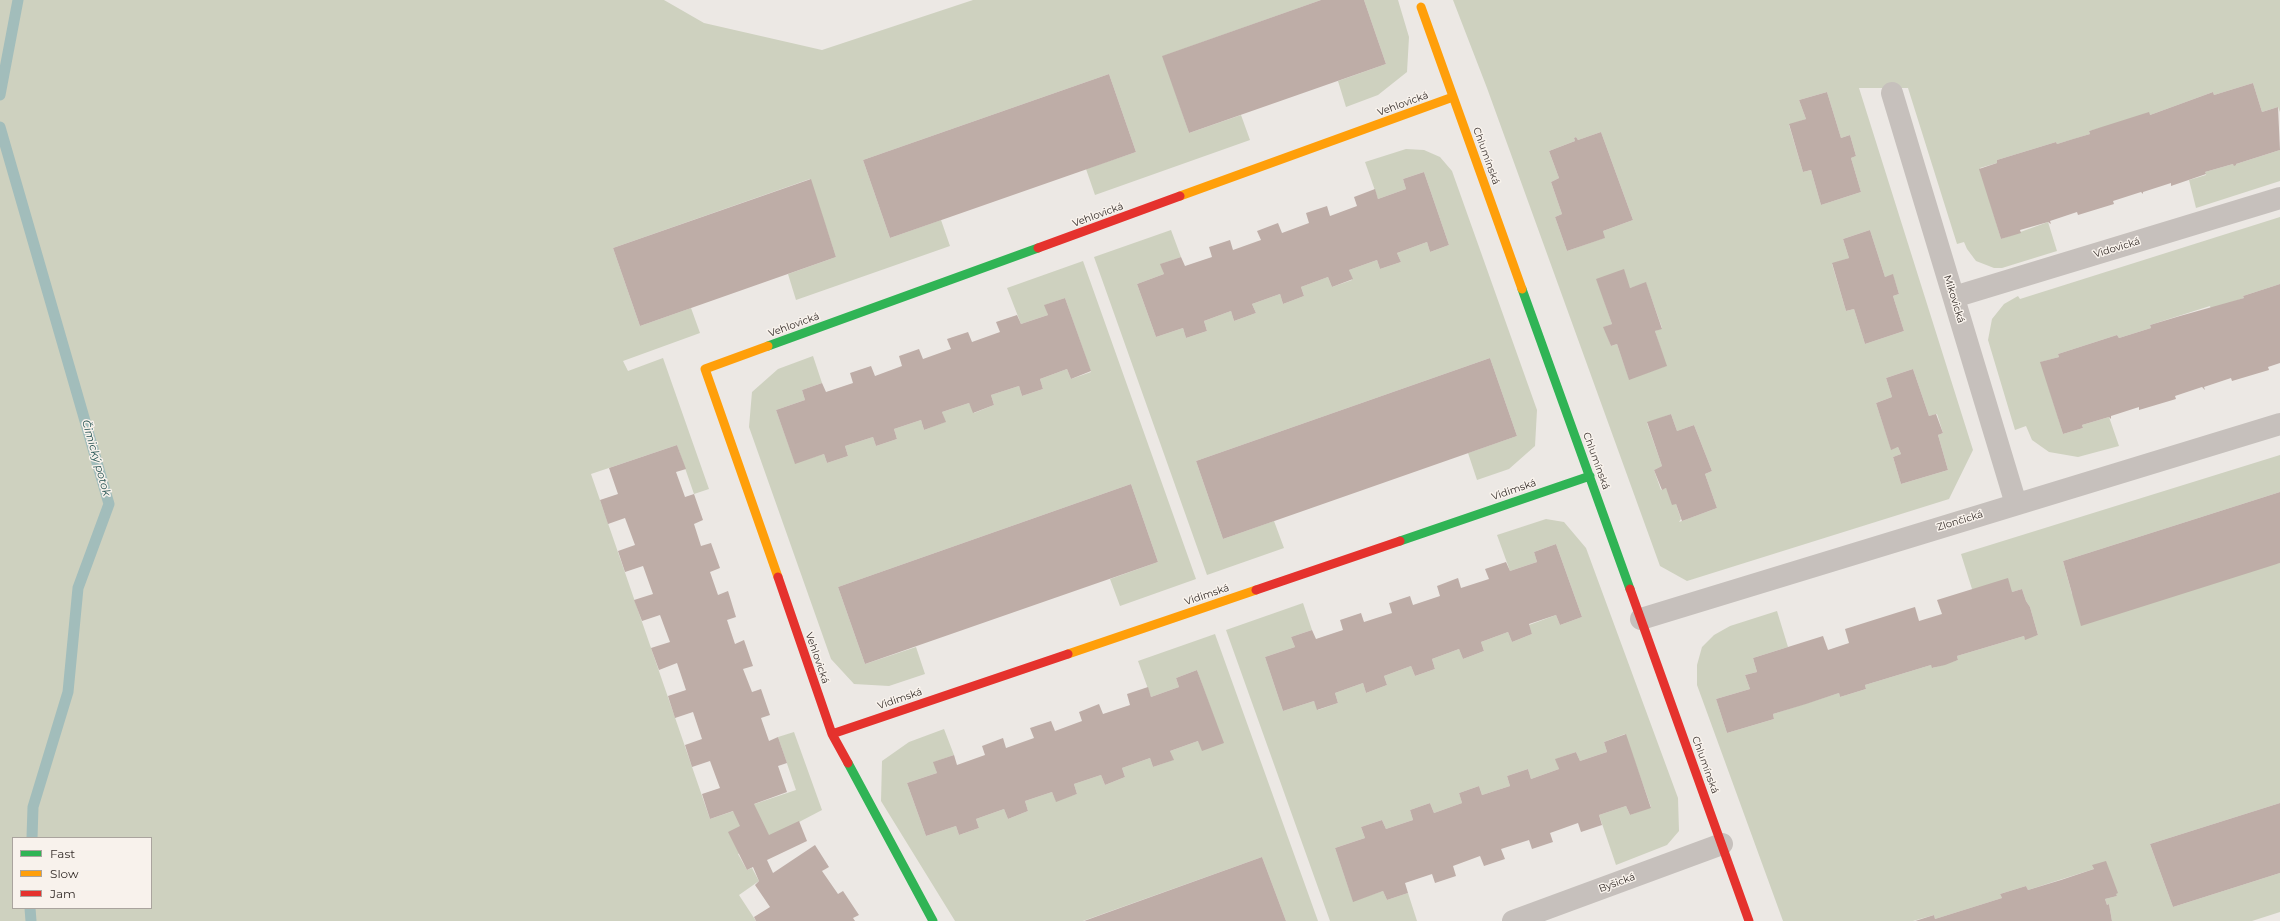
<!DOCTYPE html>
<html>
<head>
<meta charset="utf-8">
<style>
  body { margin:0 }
  #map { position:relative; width:2280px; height:921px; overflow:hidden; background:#ece8e4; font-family:Montserrat,sans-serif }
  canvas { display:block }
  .legend { position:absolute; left:12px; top:837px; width:140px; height:72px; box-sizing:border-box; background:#f8f2ec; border:1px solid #aaa49e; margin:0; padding:5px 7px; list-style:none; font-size:12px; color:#362e2a }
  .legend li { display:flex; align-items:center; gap:8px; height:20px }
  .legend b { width:20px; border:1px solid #aaa49e }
</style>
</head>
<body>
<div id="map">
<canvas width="2280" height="921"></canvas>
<ul class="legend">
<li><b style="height:5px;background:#30b455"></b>Fast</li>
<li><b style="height:5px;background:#ff9f0a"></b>Slow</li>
<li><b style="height:5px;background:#e5322d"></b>Jam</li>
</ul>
</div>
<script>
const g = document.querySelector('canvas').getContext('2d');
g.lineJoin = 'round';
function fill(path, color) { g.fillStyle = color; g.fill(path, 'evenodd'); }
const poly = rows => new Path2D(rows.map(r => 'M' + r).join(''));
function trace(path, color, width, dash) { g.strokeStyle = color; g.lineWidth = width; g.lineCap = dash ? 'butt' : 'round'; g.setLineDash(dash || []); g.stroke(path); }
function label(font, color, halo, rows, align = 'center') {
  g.font = font + ' Montserrat,sans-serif'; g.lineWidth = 3; g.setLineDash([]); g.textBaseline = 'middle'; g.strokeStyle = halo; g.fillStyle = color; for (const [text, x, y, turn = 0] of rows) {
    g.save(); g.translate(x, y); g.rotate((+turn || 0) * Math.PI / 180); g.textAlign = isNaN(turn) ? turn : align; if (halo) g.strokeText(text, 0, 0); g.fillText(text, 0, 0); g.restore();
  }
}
const green = poly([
  [0,0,664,0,704,23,822,50,973,0,1321,0,1163,56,1189,133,1241,115,1250,140,1095,195,1086,169,1136,152,1109,74,863,160,890,238,941,220,950,246,796,300,788,274,836,257,810,179,613,248,640,326,691,308,700,333,623,361,628,371,663,358,709,489,694,494,677,445,591,474,710,819,796,790,778,737,794,732,822,810,738,854,747,870,752,868,759,881,739,895,756,921,0,921],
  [13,838,151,838,151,908,13,908],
  [1364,0,1398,0,1409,37,1407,72,1378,95,1346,107,1338,81,1386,64],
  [1453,0,2280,0,2280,112,2278,107,2262,112,2253,83,2214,95,2213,92,2150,115,2089,131,2090,134,2057,144,2056,142,1997,160,1997,163,1980,168,2001,239,2048,222,2057,251,2002,268,1994,268,1976,261,1967,249,1964,242,1957,244,1908,88,1859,88,1973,450,1949,499,1687,581,1660,566,1487,88],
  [1827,92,1841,138,1850,135,1856,156,1851,158,1861,192,1821,205,1811,170,1803,172,1789,125,1806,119,1799,100],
  [1601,132,1633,220,1603,231,1604,238,1567,251,1555,217,1562,214,1551,182,1559,178,1549,151,1575,141,1574,138,1576,137,1578,140],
  [1870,230,1885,277,1893,275,1899,294,1893,296,1904,331,1865,344,1854,309,1846,311,1832,264,1849,258,1843,239],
  [1597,279,1630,288,1646,283,1662,328,1655,331,1666,366,1629,379,1617,344,1611,346,1604,327,1612,324],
  [1913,369,1929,416,1937,414,1943,433,1938,435,1948,470,1901,484,1893,457,1901,454,1898,447,1891,449,1876,403,1892,397,1886,378],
  [1671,414,1677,431,1694,425,1712,471,1705,474,1717,508,1679,522,1681,519,1676,504,1666,488,1661,490,1654,470,1662,466,1647,423],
  [1406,149,1424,150,1440,157,1452,171,1537,410,1535,446,1509,469,1477,480,1468,453,1517,436,1490,358,1196,461,1223,539,1274,521,1284,548,1207,575,1094,257,1171,230,1181,257,1161,264,1164,274,1137,284,1156,337,1183,328,1186,338,1207,331,1204,321,1231,311,1234,321,1256,313,1252,304,1280,294,1283,304,1304,296,1301,287,1328,277,1332,287,1352,280,1349,270,1377,260,1380,269,1401,262,1397,253,1427,242,1430,252,1449,245,1424,172,1403,179,1406,189,1378,199,1365,162],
  [2280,150,2280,181,2196,208,2189,180,2206,175,2205,172,2233,164,2236,165,2236,164],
  [2280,217,2280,284,2243,296,2244,298,2211,309,2210,306,2150,325,2151,328,2119,338,2117,335,2058,354,2059,357,2041,362,2063,434,2083,428,2082,425,2109,417,2119,446,2078,457,2049,452,2032,440,2026,426,2015,430,1988,340,1992,319,2004,304,2018,296,2020,299],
  [1083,261,1196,579,1120,606,1110,579,1158,562,1131,484,838,587,865,664,916,647,925,674,889,686,854,684,831,659,749,427,752,392,778,369,813,356,822,383,802,390,805,400,776,410,795,463,824,454,827,463,848,456,845,446,873,437,876,446,897,439,894,429,921,420,924,430,945,422,942,412,969,403,974,413,994,405,991,395,1019,386,1022,396,1043,389,1040,379,1067,369,1071,379,1091,372,1065,298,1045,305,1048,315,1021,324,1007,288],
  [2280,455,2280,492,2063,561,2072,594,2280,563,2280,803,2150,844,2173,907,2280,873,2280,912,2252,921,2112,921,2109,904,2107,905,2105,899,2117,896,2092,866,2094,869,2028,890,2026,886,2000,894,2002,898,1935,919,1934,915,1913,921,1783,921,1697,685,1697,665,1702,647,1714,635,1730,626,1777,611,1788,647,1753,658,1757,672,1745,675,1750,689,1716,699,1727,733,1774,719,1773,714,1839,693,1840,697,1866,689,1865,685,1931,665,1933,668,1958,660,1957,656,2024,636,2025,639,2038,635,2030,607,2026,601,2022,589,2012,592,1972,589,1961,554],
  [1546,519,1564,522,1586,548,1678,798,1679,831,1667,845,1616,865,1599,815,1626,806,1630,815,1651,807,1625,734,1604,742,1607,752,1580,761,1576,752,1556,759,1559,769,1531,779,1528,769,1507,776,1510,786,1482,795,1479,786,1459,793,1462,803,1434,813,1430,803,1410,810,1413,820,1386,829,1382,820,1361,827,1365,838,1335,848,1353,901,1383,891,1387,900,1408,893,1417,921,1330,921,1226,630,1303,603,1312,630,1291,637,1295,647,1265,657,1283,711,1314,701,1318,710,1338,703,1335,693,1363,683,1366,693,1387,685,1384,676,1411,666,1415,676,1435,669,1432,659,1459,649,1463,659,1484,651,1481,642,1508,632,1512,642,1532,634,1529,625,1556,615,1560,625,1582,617,1556,544,1534,552,1537,562,1510,571,1497,535],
  [1215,634,1318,921,1286,921,1262,857,1083,921,955,921,881,801,882,761,909,742,944,729,954,755,934,762,937,773,907,783,926,836,956,826,959,835,979,828,976,819,1004,809,1008,819,1028,811,1025,801,1052,792,1056,801,1077,794,1074,784,1101,775,1105,785,1125,777,1122,768,1150,758,1153,767,1173,760,1170,751,1198,741,1223,743,1197,670,1176,678,1179,687,1151,697,1138,661]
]);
const stream = poly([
  [0,95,18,0],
  [0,127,109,504,78,588,68,692,33,807,32,838],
  [30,908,31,921]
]);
const building = poly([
  [1321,0,1364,0,1386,64,1189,133,1162,56],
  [1109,74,1136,152,890,238,863,160],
  [2253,83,2262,112,2278,107,2280,150,2236,164,2236,165,2234,166,2233,164,2205,172,2206,174,2171,186,2171,183,2143,192,2143,194,2141,192,2113,201,2114,204,2078,215,2077,212,2050,221,2051,224,2048,222,2020,230,2021,233,2001,239,1979,169,1997,163,1997,160,2056,142,2057,144,2073,139,2090,134,2089,131,2149,112,2150,115,2213,92,2214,95],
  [1827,92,1841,138,1850,135,1856,156,1851,158,1861,192,1821,205,1811,170,1803,172,1789,124,1806,119,1799,100],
  [1601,132,1633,220,1603,231,1605,238,1567,251,1555,217,1562,214,1551,182,1559,178,1549,151,1575,141,1574,138,1576,137,1578,140],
  [1424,172,1449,245,1430,252,1427,242,1397,253,1401,262,1380,269,1377,260,1349,270,1353,279,1332,287,1328,277,1301,287,1304,296,1283,304,1280,294,1252,304,1256,313,1234,321,1231,311,1204,321,1207,331,1186,338,1183,328,1156,337,1137,284,1164,274,1160,264,1181,257,1185,266,1212,257,1209,247,1230,240,1233,250,1261,240,1257,231,1278,223,1282,233,1309,223,1306,213,1327,206,1330,216,1357,206,1354,197,1375,189,1378,199,1406,189,1403,179],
  [811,179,836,257,640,326,613,248],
  [1870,230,1885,277,1893,274,1899,294,1893,296,1904,331,1865,344,1854,309,1846,311,1832,263,1849,258,1843,239],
  [1624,269,1630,288,1646,282,1662,329,1655,331,1667,366,1629,380,1617,344,1611,346,1603,327,1612,324,1596,279],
  [2280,284,2280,363,2268,367,2269,370,2232,381,2231,378,2204,387,2205,390,2202,387,2175,396,2176,399,2139,410,2139,407,2111,416,2111,419,2109,417,2082,425,2083,428,2063,434,2040,362,2059,357,2058,354,2117,335,2119,338,2151,328,2150,325,2180,316,2244,298,2243,296],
  [1065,298,1091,371,1071,379,1067,369,1040,379,1043,389,1022,396,1019,386,991,395,994,405,973,413,969,403,942,412,946,422,924,430,921,420,894,429,897,439,876,446,873,437,845,446,848,456,827,463,824,454,795,464,776,410,805,400,802,390,822,383,826,392,853,383,850,373,871,366,875,376,902,366,899,356,919,349,923,359,951,349,947,339,968,332,972,342,1000,332,996,322,1017,315,1021,324,1048,315,1044,305],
  [1490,358,1517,436,1223,539,1196,461],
  [1913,369,1929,416,1936,414,1943,433,1938,435,1948,470,1901,484,1893,457,1901,454,1898,447,1891,450,1876,403,1892,397,1886,378],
  [1671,414,1677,431,1694,425,1712,471,1705,474,1717,508,1682,521,1676,504,1672,505,1666,488,1662,490,1654,470,1662,466,1647,422],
  [677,445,686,469,676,472,685,497,694,494,703,520,694,524,701,546,711,543,720,568,710,572,718,595,728,591,736,617,727,620,735,644,744,640,753,666,743,669,752,692,761,689,770,715,761,718,769,741,778,737,787,763,778,766,787,792,754,804,769,835,799,821,807,841,767,860,773,873,815,845,829,867,822,871,838,894,843,891,859,915,853,918,855,921,756,921,754,917,770,907,755,885,759,881,753,867,747,870,728,832,740,826,733,811,710,819,702,794,720,788,710,761,692,767,685,745,702,739,693,712,675,718,668,696,686,690,677,663,659,670,651,648,670,642,660,615,642,621,634,600,653,594,643,566,625,572,618,551,635,545,625,518,608,524,600,500,618,494,609,468],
  [1131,484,1158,562,865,664,838,587],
  [2280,492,2280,563,2081,626,2063,561],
  [1556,544,1582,617,1560,625,1556,615,1529,624,1532,634,1512,642,1508,632,1481,642,1484,651,1463,659,1459,649,1432,659,1435,669,1415,676,1411,666,1384,676,1387,685,1366,693,1363,683,1335,693,1338,703,1317,710,1314,701,1283,711,1265,657,1295,647,1291,637,1312,630,1316,639,1343,630,1340,620,1361,613,1364,622,1392,613,1389,603,1410,596,1413,605,1440,596,1437,586,1458,578,1461,588,1489,579,1485,569,1506,562,1510,571,1537,562,1534,552],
  [2008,578,2012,592,2022,589,2026,601,2030,607,2038,635,2025,640,2024,636,1957,656,1958,660,1945,665,1932,668,1931,665,1865,685,1866,689,1840,697,1839,693,1806,704,1773,714,1774,719,1727,733,1716,699,1750,689,1745,675,1757,672,1753,658,1823,636,1828,650,1849,643,1845,629,1915,607,1919,621,1942,614,1937,600],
  [1197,670,1224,743,1202,751,1198,741,1170,751,1174,760,1153,767,1150,758,1122,768,1125,777,1105,785,1101,775,1074,784,1077,794,1056,802,1052,792,1025,801,1028,811,1008,819,1004,809,976,819,979,828,959,835,956,826,926,836,907,783,937,773,933,762,954,755,957,765,985,755,982,746,1003,738,1006,748,1034,738,1030,728,1051,721,1055,731,1082,721,1079,712,1099,704,1103,714,1130,705,1127,694,1148,687,1151,697,1179,687,1176,678],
  [1626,734,1651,808,1630,815,1626,806,1599,815,1602,825,1581,832,1578,823,1550,833,1553,842,1532,849,1529,840,1501,849,1505,859,1484,866,1480,856,1453,866,1456,876,1435,883,1432,874,1405,883,1408,893,1387,900,1383,891,1353,902,1335,848,1365,838,1361,827,1382,820,1386,829,1413,820,1410,810,1430,803,1434,813,1462,803,1459,793,1479,786,1482,795,1510,786,1507,776,1528,769,1531,779,1559,769,1555,759,1576,752,1580,761,1607,752,1604,742],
  [2280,803,2280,873,2173,907,2150,844],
  [1262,857,1286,921,1084,921],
  [2106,861,2118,893,2116,894,2117,896,2105,899,2107,905,2109,904,2112,921,1915,921,1934,915,1935,919,2002,898,2000,894,2026,886,2028,890,2061,880,2094,869,2092,865]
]);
const street = poly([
  [1892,93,2016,504],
  [1954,297,2280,198],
  [1641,619,2280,424],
  [1513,921,1722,844]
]);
const fast = poly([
  [1522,289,1630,589],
  [768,346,1038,248],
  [1400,541,1590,476],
  [848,763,933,921]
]);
const slow = poly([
  [1421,7,1522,289],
  [1180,196,1453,97],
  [768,346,705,369,778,577],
  [1068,654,1256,590]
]);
const jam = poly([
  [1038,248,1180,196],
  [778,577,832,734,848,763],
  [1630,589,1749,921],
  [1256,590,1400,541],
  [832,734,1068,654]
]);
const streetNames = [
  ["Vehlovická",1403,104,-20],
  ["Chlumínská",1486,156,70],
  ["Vehlovická",1098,215,-20],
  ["Vidovická",2117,248,-17],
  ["Mikovická",1954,299,73],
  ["Vehlovická",794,325,-20],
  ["Chlumínská",1596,461,70],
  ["Vidimská",1514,490,-19],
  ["Zlončická",1960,521,-17],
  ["Vidimská",1207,595,-19],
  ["Vehlovická",817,658,71],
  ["Vidimská",900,699,-19],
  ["Chlumínská",1705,765,70],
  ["Byšická",1617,883,-20]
];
const waterNames = [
  ["Čimický potok",96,458,74]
];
fill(green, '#ced1bf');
trace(stream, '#a2bdbb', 11);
fill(building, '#beada7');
trace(street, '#c6c0bc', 22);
trace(fast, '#30b455', 9);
trace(slow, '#ff9f0a', 9);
trace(jam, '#e5322d', 9);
label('10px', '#362e2a', '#f8f2ec', streetNames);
label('italic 11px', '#255353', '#f8f2ec', waterNames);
</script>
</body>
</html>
